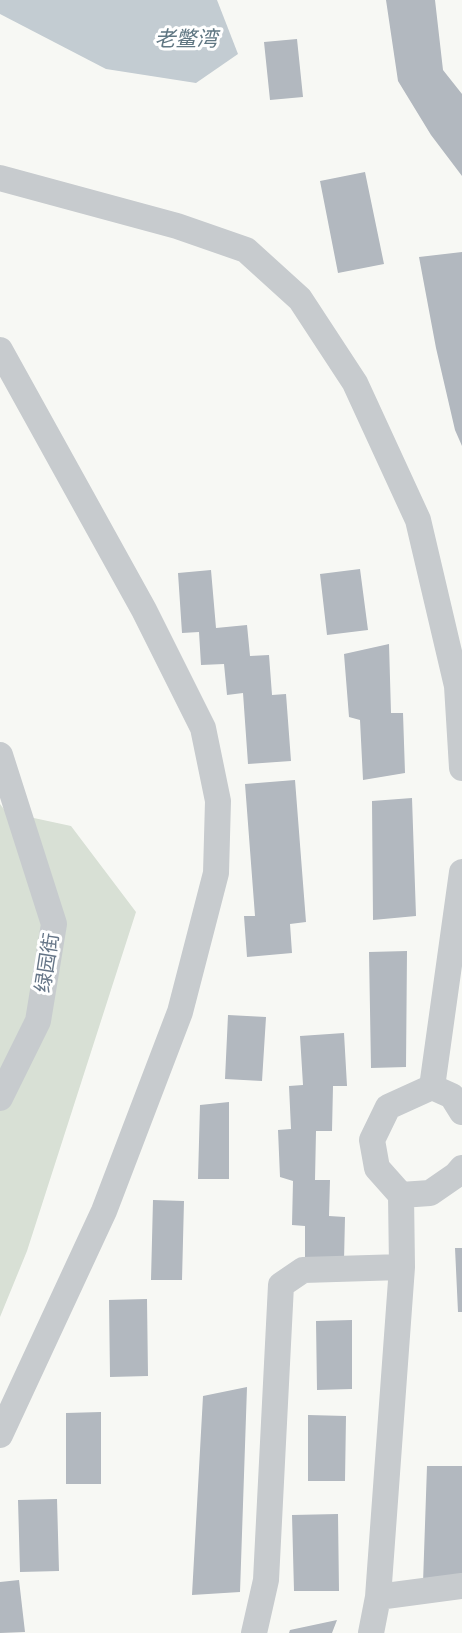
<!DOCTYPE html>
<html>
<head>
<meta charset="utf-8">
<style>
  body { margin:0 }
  canvas { display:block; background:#f7f8f4 }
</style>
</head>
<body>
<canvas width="462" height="1633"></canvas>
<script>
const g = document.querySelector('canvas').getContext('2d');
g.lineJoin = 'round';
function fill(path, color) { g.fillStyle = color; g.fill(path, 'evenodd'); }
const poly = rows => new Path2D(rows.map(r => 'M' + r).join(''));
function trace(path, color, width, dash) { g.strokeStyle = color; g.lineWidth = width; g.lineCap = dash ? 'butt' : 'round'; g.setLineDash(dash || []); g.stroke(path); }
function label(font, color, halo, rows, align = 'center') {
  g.font = font + ' "Open Sans","Noto Sans SC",sans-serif'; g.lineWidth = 6; g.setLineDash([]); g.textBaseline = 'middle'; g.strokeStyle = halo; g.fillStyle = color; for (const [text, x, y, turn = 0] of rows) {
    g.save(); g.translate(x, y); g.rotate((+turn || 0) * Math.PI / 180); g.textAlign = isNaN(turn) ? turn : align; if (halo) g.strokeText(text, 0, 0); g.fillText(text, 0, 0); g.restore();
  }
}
const green = poly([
  [0,804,6,812,71,826,136,912,27,1251,0,1317]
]);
const water = poly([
  [0,0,217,0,238,54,196,83,106,69,0,14]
]);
const building = poly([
  [386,0,435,0,443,70,462,94,462,176,431,135,398,81],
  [297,39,303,97,270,100,264,42],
  [365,172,384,264,338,273,320,181],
  [462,252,462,446,455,430,436,348,419,257],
  [360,569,368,630,327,635,320,574],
  [211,570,216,628,247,625,250,656,269,655,272,695,286,694,291,761,248,764,243,693,227,695,224,664,201,665,199,632,182,633,178,573],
  [389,644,391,713,403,713,405,773,363,780,360,720,349,717,344,654],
  [295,780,306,922,290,924,292,953,247,957,244,916,255,916,245,784],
  [412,798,416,916,373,920,372,801],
  [407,951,406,1067,371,1068,369,952],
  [228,1015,266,1017,262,1081,225,1079],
  [344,1033,347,1086,333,1086,332,1131,316,1131,315,1180,330,1180,329,1216,345,1217,344,1261,305,1261,305,1226,292,1225,293,1181,280,1177,278,1130,291,1129,289,1086,303,1085,300,1036],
  [229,1102,229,1179,198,1179,200,1105],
  [153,1200,184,1201,182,1280,151,1280],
  [455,1248,462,1248,462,1312,458,1312],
  [147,1299,148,1376,110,1377,109,1300],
  [352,1320,352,1389,317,1390,316,1321],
  [247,1387,240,1592,192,1595,203,1396],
  [101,1412,101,1484,66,1484,66,1413],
  [308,1415,346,1416,345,1481,308,1481],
  [427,1466,462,1466,462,1582,423,1583],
  [57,1499,59,1571,20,1572,18,1500],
  [338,1514,339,1591,294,1591,292,1515],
  [19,1580,25,1632,0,1633,0,1582],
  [337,1620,332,1633,289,1633,290,1630]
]);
const minor = poly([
  [0,178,177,226,246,250,300,299,355,383,418,520,457,686,462,768],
  [0,350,144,610,203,728,218,801,216,873,180,1012,104,1211,0,1435],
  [0,755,54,924,38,1021,0,1098],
  [432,1087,462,872],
  [401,1195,430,1193,456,1175,462,1168],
  [378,1597,462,1586],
  [254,1633,266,1580,281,1285,303,1270,402,1267],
  [371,1633,378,1597,402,1267,401,1195,377,1168,372,1140,388,1107,432,1087,452,1096,462,1112]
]);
const streetNames = [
  ["绿园街",48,963,-81]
];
const waterNames = [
  ["老鳖湾",186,40]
];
fill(green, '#d8e0d5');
fill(water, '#c3ccd2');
fill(building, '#b2b8bf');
trace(minor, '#c7cbce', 26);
label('20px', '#657587', '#fff', streetNames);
label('italic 21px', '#607783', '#fff', waterNames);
</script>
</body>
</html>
